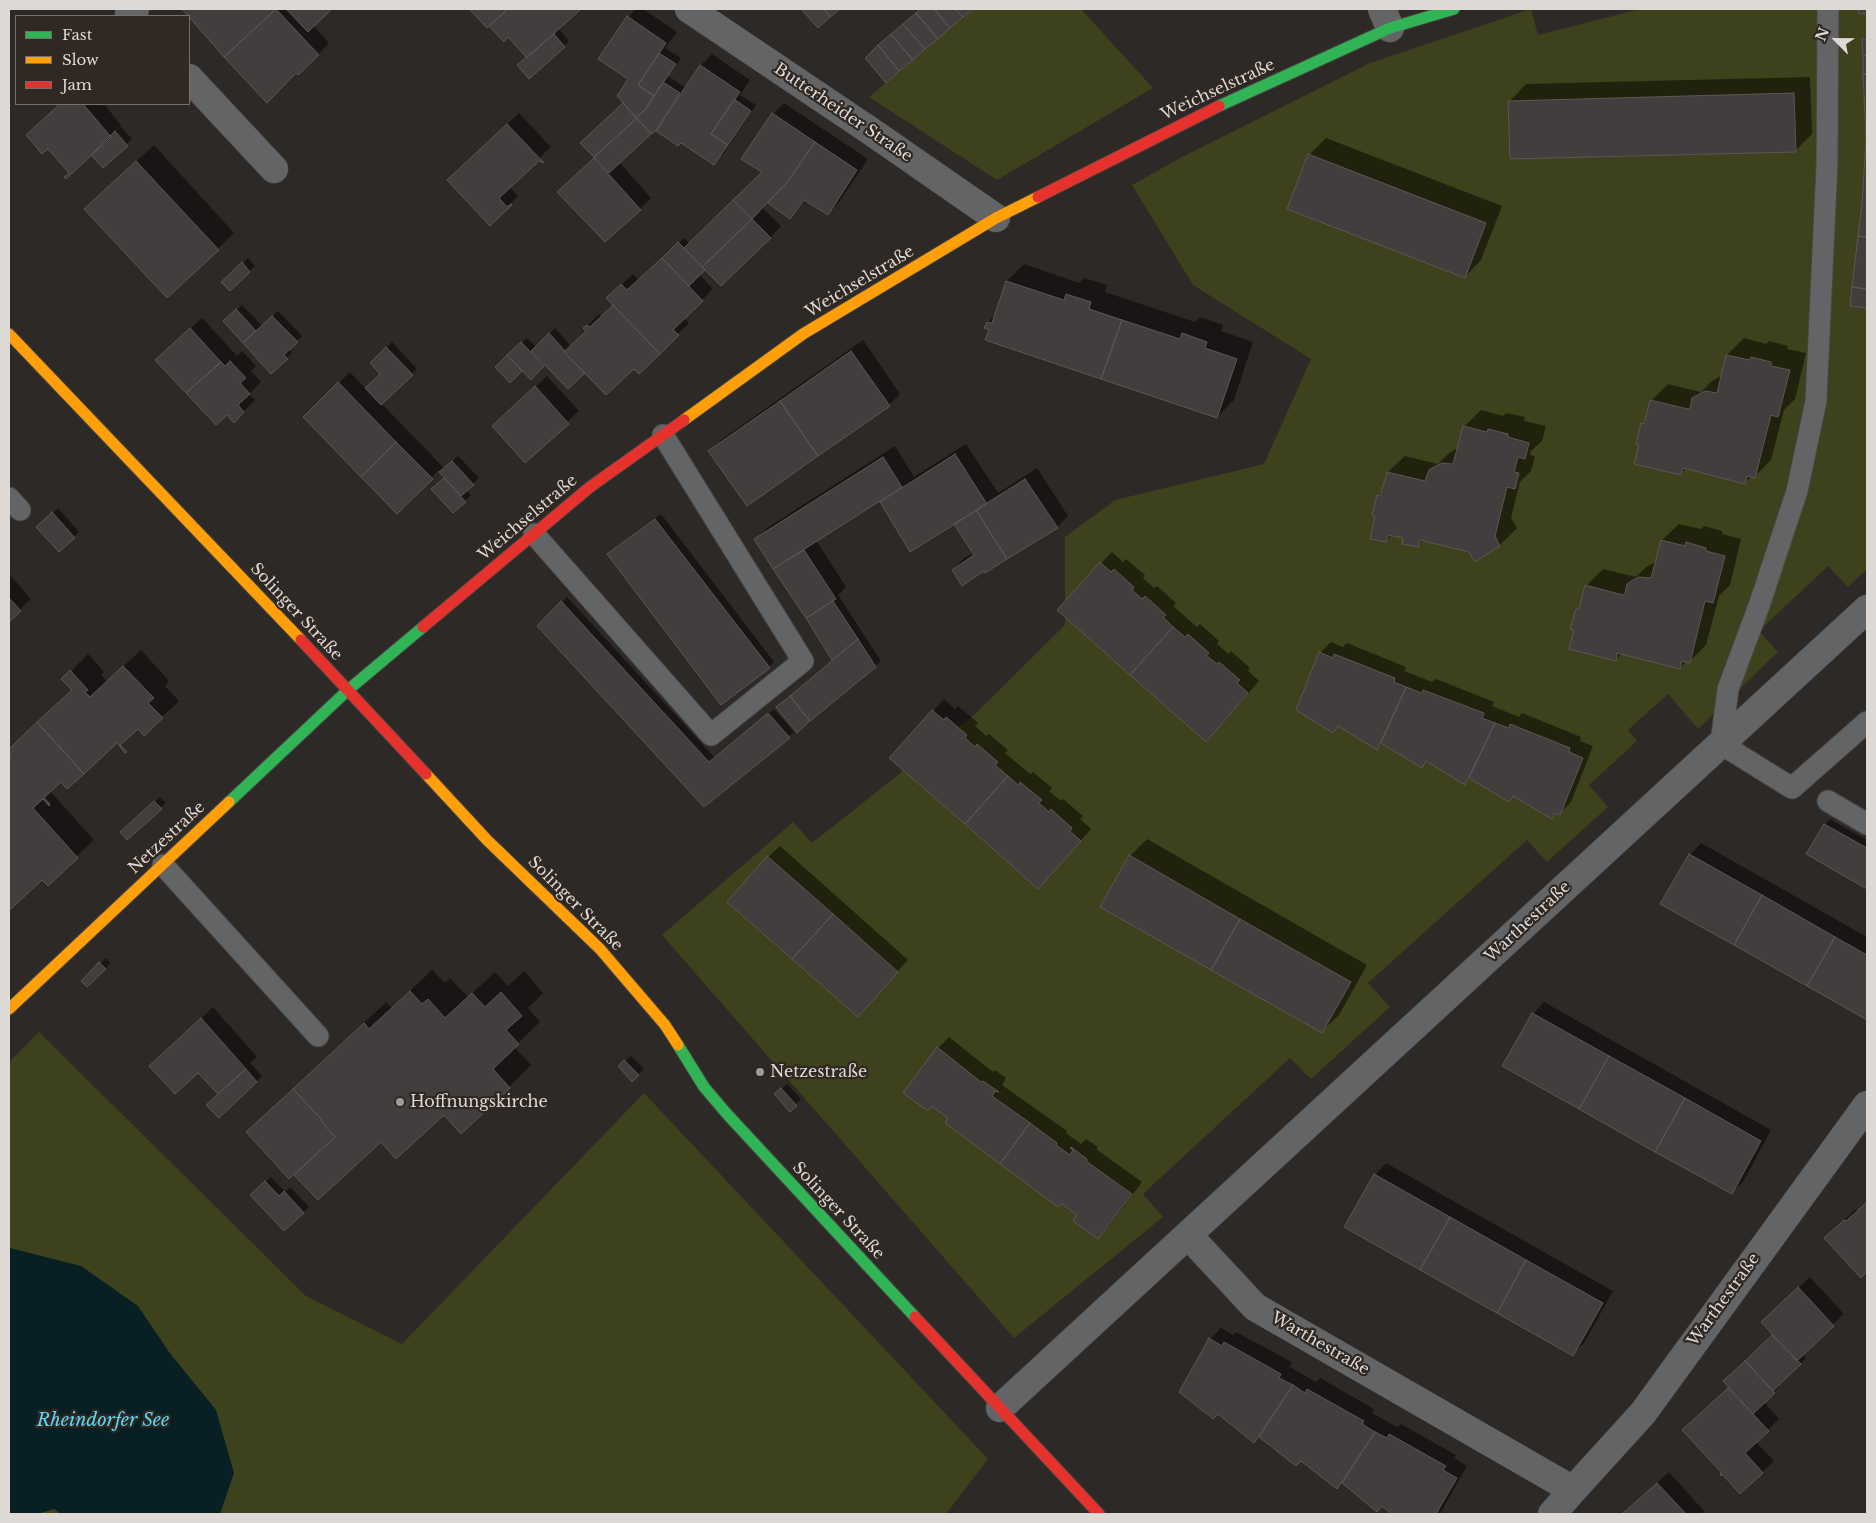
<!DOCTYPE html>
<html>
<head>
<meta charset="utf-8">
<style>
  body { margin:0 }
  #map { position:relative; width:1876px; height:1523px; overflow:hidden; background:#2d2926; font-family:"Libre Baskerville",serif }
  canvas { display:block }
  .frame { position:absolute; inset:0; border:10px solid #ded9d5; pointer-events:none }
  .legend { position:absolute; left:15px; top:15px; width:175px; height:90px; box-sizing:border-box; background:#302823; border:1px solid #766f6a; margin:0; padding:6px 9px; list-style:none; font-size:15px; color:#ded9d5 }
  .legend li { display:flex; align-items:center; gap:10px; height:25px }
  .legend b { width:25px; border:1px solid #766f6a }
  .north { position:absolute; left:1811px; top:15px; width:50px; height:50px; -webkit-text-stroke:4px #302823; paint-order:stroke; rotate:293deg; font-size:14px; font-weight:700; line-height:20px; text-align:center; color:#ded9d5 }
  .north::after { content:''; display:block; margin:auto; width:18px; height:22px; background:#ded9d5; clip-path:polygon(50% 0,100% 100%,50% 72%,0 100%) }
</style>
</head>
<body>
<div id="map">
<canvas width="1876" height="1523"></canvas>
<div class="frame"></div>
<ul class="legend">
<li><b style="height:6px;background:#30b455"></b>Fast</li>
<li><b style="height:6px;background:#ff9f0a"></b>Slow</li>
<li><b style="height:6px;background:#e5322d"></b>Jam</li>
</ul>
<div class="north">N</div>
</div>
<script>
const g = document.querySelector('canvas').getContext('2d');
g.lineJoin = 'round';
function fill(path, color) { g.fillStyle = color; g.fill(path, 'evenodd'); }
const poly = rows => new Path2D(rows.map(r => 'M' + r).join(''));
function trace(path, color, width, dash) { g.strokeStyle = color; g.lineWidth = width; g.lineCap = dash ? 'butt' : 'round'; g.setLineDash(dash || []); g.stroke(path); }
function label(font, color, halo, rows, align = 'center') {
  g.font = font + ' "Libre Baskerville",serif'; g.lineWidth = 4.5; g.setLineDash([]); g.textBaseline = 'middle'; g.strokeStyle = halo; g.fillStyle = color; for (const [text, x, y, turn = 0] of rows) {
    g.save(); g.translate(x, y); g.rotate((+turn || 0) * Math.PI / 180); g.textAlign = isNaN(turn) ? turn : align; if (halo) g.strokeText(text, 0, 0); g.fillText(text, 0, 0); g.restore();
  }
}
const green = poly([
  [972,9,1081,9,1153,88,997,180,869,97],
  [1531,9,1538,35,1640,9,1867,9,1867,569,1848,587,1828,566,1759,631,1778,652,1698,729,1668,694,1628,730,1637,741,1589,785,1608,807,1547,862,1527,840,1368,983,1390,1007,1311,1079,1290,1058,1143,1194,1163,1217,1014,1338,662,935,793,822,812,843,975,714,1065,625,1065,537,1115,500,1264,464,1311,359,1193,285,1132,185,1180,158,1370,63],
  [39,1032,306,1296,402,1344,644,1093,988,1459,946,1514,9,1514,9,1062]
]);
const water = poly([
  [10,1248,81,1266,138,1306,169,1352,216,1410,234,1473,220,1514,61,1514,54,1509,37,1514,9,1514]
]);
const shadow = poly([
  [184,9,330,9,313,25,329,43,318,55],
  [471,9,579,9,558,28,569,41,564,46,508,36,489,24,487,26],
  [636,9,643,9,677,32,665,48,681,58,668,76,686,88,701,65,712,54,750,80,740,95,756,105,725,152,714,164,681,141,678,144,655,129,619,162,651,198,640,209,570,180,596,157,582,143,624,103,630,79,628,17],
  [921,9,970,9,886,81,866,56],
  [1867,36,1867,137,1863,40],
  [1810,77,1812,134,1795,151,1510,101,1526,84],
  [784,103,868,159,839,202,827,214,806,200,790,217,768,201,762,207,781,226,770,238,705,268,699,274,713,289,684,318,689,323,639,373,634,367,584,371,545,364,531,378,522,369,510,381,497,367,527,338,536,347,555,328,569,344,569,349,587,331,585,328,599,314,602,317,614,305,608,298,633,274,639,280,684,238,690,244,763,172,773,114],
  [60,104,104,104,121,125,120,126,132,139,103,166,93,155,48,148,39,124],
  [519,113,551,147,509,186,518,196,490,224,460,168],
  [1326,138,1502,206,1481,260,1465,277,1309,155],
  [1867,139,1867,307,1851,304,1864,203],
  [154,145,234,233,218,249,103,192],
  [248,258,255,266,230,289,223,282],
  [1024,264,1079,283,1084,278,1107,285,1105,292,1195,322,1200,317,1223,325,1221,331,1253,342,1234,400,1217,417,990,329,988,322,996,314,1007,281],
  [242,305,262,326,278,311,302,336,289,349,292,353,272,372,230,316],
  [202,318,237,356,242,351,256,366,251,371,261,382,249,394,255,400,234,421,168,349],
  [1744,338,1766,344,1769,341,1788,346,1787,349,1806,353,1795,399,1784,410,1771,460,1755,476,1752,476,1745,482,1687,467,1681,474,1640,444,1642,424,1647,419,1651,401,1668,384,1701,392,1711,382,1722,375,1727,355],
  [863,340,900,394,889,405,710,451,721,440],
  [392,342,417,369,381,403,444,468,458,456,479,478,466,490,471,495,454,511,433,489,445,477,439,470,397,512,304,417,350,372,366,389,382,374,372,363],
  [547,376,579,411,525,461,505,415],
  [1481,410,1503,416,1506,413,1525,417,1524,421,1546,426,1542,441,1531,451,1530,455,1535,456,1531,471,1520,482,1511,518,1517,528,1500,545,1475,560,1470,551,1424,539,1417,546,1404,537,1392,534,1386,541,1377,515,1378,495,1383,491,1388,472,1405,456,1438,464,1448,454,1459,447,1464,427],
  [966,444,998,493,1037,468,1068,516,1057,527,984,570,953,570,964,558,974,553,955,523,911,550,880,500,816,540,846,587,838,595,881,661,875,666,783,702,834,660,756,539,767,528,895,446,914,477],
  [58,508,79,532,74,537,43,522],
  [661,514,774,662,769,667,614,549],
  [1679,524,1701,529,1704,526,1722,531,1722,534,1741,539,1730,585,1719,596,1706,645,1689,662,1686,661,1680,668,1622,653,1615,660,1575,629,1577,610,1581,605,1586,586,1603,569,1636,577,1646,567,1657,561,1662,540],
  [1112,552,1123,562,1126,559,1145,575,1143,578,1154,588,1157,586,1176,603,1173,606,1197,627,1200,624,1219,641,1217,644,1229,654,1231,651,1250,668,1248,671,1259,681,1217,729,1101,563],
  [9,574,31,599,9,620],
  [567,597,715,758,774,709,794,732,704,806,539,626],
  [1331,642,1343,647,1347,643,1406,667,1404,671,1432,682,1436,679,1494,702,1492,706,1519,717,1522,713,1581,737,1580,741,1593,746,1571,802,1560,813,1558,812,1552,818,1514,795,1509,801,1471,778,1465,783,1427,760,1422,766,1382,743,1377,748,1339,725,1333,731,1320,653],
  [141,650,169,681,165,686,179,701,162,717,138,727,61,780,50,791,94,840,48,884,42,878,11,907,9,905,9,749,73,690,63,679,88,654,104,672,101,675,107,681],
  [944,699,955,709,958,706,978,723,975,726,986,736,989,734,1008,750,1005,753,1030,774,1033,772,1052,788,1049,791,1061,801,1063,799,1083,816,1080,819,1091,829,1038,888,891,758],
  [160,797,166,803,127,839,127,827],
  [1830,819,1867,840,1867,887,1808,854,1825,824],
  [1147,839,1367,965,1339,1015,1322,1031,1130,856],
  [1701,843,1867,937,1867,1018,1662,903,1690,855],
  [780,846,908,960,858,1015,768,857],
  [106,958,111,963,87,986,83,981],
  [432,970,445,983,450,978,468,997,495,972,508,986,524,971,543,993,528,1008,540,1022,514,1047,531,1065,509,1087,444,1113,381,1141,300,1170,298,1169,317,1067,386,1002,392,1008],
  [1544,1002,1771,1130,1743,1182,1731,1193,1533,1014],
  [213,1007,257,1057,250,1063,262,1076,219,1116,220,1094,198,1071,162,1055],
  [949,1037,993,1072,995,1070,1006,1078,1002,1085,1067,1131,1066,1133,1081,1144,1086,1139,1098,1147,1096,1149,1142,1182,1109,1226,1098,1238,1079,1214,950,1118,938,1048],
  [631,1056,644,1069,632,1081,619,1066],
  [787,1084,801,1099,790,1110,781,1089],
  [1386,1163,1613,1291,1584,1343,1572,1354,1375,1175],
  [271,1177,285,1192,290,1187,309,1207,284,1230,252,1195],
  [1867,1203,1867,1270,1861,1276,1837,1227,1856,1209,1858,1211],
  [1810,1277,1844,1314,1802,1354,1806,1358,1778,1385,1779,1387,1764,1402,1779,1419,1756,1442,1774,1461,1740,1492,1695,1418,1730,1387,1725,1381,1774,1334,1774,1311],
  [1221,1328,1233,1335,1236,1332,1292,1362,1290,1367,1316,1382,1320,1378,1374,1409,1372,1413,1386,1421,1397,1427,1401,1424,1456,1455,1454,1458,1467,1466,1440,1514,1394,1514,1383,1505,1377,1510,1342,1482,1337,1487,1301,1459,1296,1465,1259,1436,1254,1441,1210,1339],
  [1669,1472,1704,1511,1701,1514,1623,1514]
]);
const building = poly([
  [182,9,276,9,224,57,182,9],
  [276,9,319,55,298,75,296,73,267,103,224,57,276,9],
  [286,9,332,9,308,32,286,9],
  [469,9,508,9,487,28,469,9],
  [508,9,581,9,527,58,508,37,504,42,489,26,508,9],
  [801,9,824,9,830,17,818,28,801,9],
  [824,9,840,9,830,17,824,9],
  [920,9,934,9,950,28,938,39,916,13,920,9],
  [934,9,955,9,963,17,950,28,934,9],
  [955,9,973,9,963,17,955,9],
  [1858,9,1867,9,1867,13,1859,14,1858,9],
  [916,13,938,39,925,49,903,24,916,13],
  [627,16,666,43,638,85,654,96,645,110,636,118,617,96,628,79,598,59,627,16],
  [903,24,925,49,913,60,891,34,903,24],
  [554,34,565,47,529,79,517,65,554,34],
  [891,34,913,60,899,71,878,45,891,34],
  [1862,39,1867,39,1867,55,1863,56,1862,39],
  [878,45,899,71,886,83,865,58,878,45],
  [659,53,676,64,654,96,638,85,659,53],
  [1867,55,1867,74,1863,74,1863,56,1867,55],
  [700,65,740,92,711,134,728,145,714,165,681,143,678,146,656,131,700,65],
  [1863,74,1867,74,1867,237,1858,236,1862,203,1866,138,1863,74],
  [663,82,680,93,656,131,651,134,636,118,645,110,663,82],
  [1794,93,1796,152,1510,159,1508,101,1794,93],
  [734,99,751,111,728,145,711,134,734,99],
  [623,103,637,118,594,157,580,143,623,103],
  [60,104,83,104,111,137,66,179,64,177,69,173,48,149,42,154,26,135,60,104],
  [772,113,815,142,784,187,783,186,752,219,733,200,762,172,741,159,772,113],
  [637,118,651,134,609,173,594,157,637,118],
  [507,124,544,163,539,161,499,198,507,207,511,204,512,205,490,226,447,180,507,124],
  [115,131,128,146,103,168,91,155,115,131],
  [815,142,857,170,828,215,804,200,790,219,768,203,783,186,784,187,815,142],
  [1308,154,1486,223,1465,278,1287,209,1308,154],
  [594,158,641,210,605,242,557,192,594,158],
  [136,161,219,250,167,298,84,209,136,161],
  [733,200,752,219,702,267,684,248,733,200],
  [752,219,771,238,721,286,702,267,752,219],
  [1858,236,1867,237,1867,289,1852,287,1858,236],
  [678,242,705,270,689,286,662,258,678,242],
  [662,258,703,301,673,330,679,335,660,354,606,298,621,284,627,290,662,258],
  [242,262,250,272,230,291,221,282,242,262],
  [1006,281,1064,300,1066,294,1091,302,1089,309,1122,320,1101,379,985,340,989,330,984,328,987,322,992,323,1006,281],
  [1852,287,1867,289,1867,308,1850,306,1852,287],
  [613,305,660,354,639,374,634,369,606,395,564,352,586,331,583,328,587,325,590,327,613,305],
  [236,309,256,331,243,343,223,321,236,309],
  [272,316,298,342,284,355,288,359,271,374,243,343,272,316],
  [1122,320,1180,339,1182,333,1207,342,1205,348,1237,359,1217,418,1101,379,1122,320],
  [190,328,221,362,186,393,155,360,190,328],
  [549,333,565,351,564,352,585,373,568,389,531,351,549,333],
  [521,342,544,366,531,380,507,355,521,342],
  [386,347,413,375,381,405,365,388,380,374,370,363,386,347],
  [851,351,890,406,818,456,780,401,851,351],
  [507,355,522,371,510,383,495,367,507,355],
  [1726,355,1750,360,1751,357,1771,362,1771,366,1790,370,1778,417,1771,415,1755,478,1747,476,1745,484,1683,468,1681,475,1634,464,1639,445,1636,444,1641,423,1644,424,1650,400,1688,409,1690,408,1692,398,1705,391,1717,393,1726,355],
  [230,361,246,378,240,383,250,394,238,405,244,412,234,423,227,415,216,425,186,393,221,362,225,366,230,361],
  [338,382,396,442,361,477,303,417,338,382],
  [535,386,569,424,525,463,492,426,535,386],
  [780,401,818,456,747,506,708,451,780,401],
  [1463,426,1487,432,1488,429,1508,434,1508,437,1529,443,1525,459,1518,457,1514,472,1519,473,1515,489,1507,487,1495,536,1500,546,1475,562,1469,552,1420,540,1418,547,1402,544,1403,538,1388,535,1386,542,1370,539,1375,516,1372,515,1377,495,1380,496,1387,472,1425,481,1429,470,1434,467,1442,463,1453,464,1463,426],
  [396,442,433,479,397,514,361,477,396,442],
  [955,454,987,504,910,552,880,502,955,454],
  [883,457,902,487,773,569,754,539,883,457],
  [452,461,474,485,461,496,439,472,452,461],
  [444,478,466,502,453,513,431,489,444,478],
  [1025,479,1058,528,1007,559,976,510,1025,479],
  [976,510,1007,559,985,573,984,571,962,586,952,570,974,555,954,524,976,510],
  [52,512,75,538,59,552,36,527,52,512],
  [655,519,770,668,721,705,607,554,655,519],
  [1661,540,1685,546,1686,542,1706,548,1706,551,1725,556,1713,603,1705,601,1690,663,1682,661,1680,669,1617,653,1616,661,1569,649,1574,630,1570,629,1576,609,1579,609,1585,585,1623,595,1625,594,1627,584,1633,580,1639,577,1651,578,1661,540],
  [804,550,836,599,806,618,773,569,804,550],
  [1100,562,1111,572,1114,569,1134,587,1132,590,1142,599,1145,596,1166,615,1163,617,1173,627,1130,675,1057,610,1100,562],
  [9,598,21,611,9,622,9,598],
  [561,601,709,762,768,713,790,738,704,807,537,626,561,601],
  [833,601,858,639,832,660,806,618,833,601],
  [1173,627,1185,637,1188,634,1209,653,1206,655,1217,664,1219,662,1240,680,1237,683,1248,693,1206,742,1130,675,1173,627],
  [858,639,876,667,810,721,790,696,858,639],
  [1319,652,1333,658,1334,654,1395,678,1394,682,1406,687,1377,750,1338,726,1333,733,1296,710,1319,652],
  [123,666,154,698,148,703,163,718,144,736,138,729,120,745,127,752,125,753,117,743,84,774,37,722,72,690,61,679,70,670,88,690,85,692,90,697,123,666],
  [1406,687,1422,693,1423,690,1484,713,1482,718,1495,723,1465,785,1426,761,1422,768,1381,743,1406,687],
  [790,696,810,721,797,733,776,707,790,696],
  [932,710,944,720,946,717,967,735,965,738,975,747,977,744,998,762,995,765,1008,776,965,824,889,758,932,710],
  [37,722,84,774,67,789,61,782,44,798,50,804,49,806,43,799,33,808,78,858,48,886,42,880,11,909,9,907,9,757,11,755,9,752,9,749,37,722],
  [1495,723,1509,728,1510,724,1570,748,1569,752,1583,758,1560,815,1556,813,1552,819,1513,796,1509,802,1469,778,1495,723],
  [1008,776,1018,785,1020,782,1042,800,1039,803,1049,812,1051,809,1072,828,1070,831,1081,841,1038,889,965,824,1008,776],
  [154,801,162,809,127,840,120,832,154,801],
  [1824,824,1867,848,1867,889,1806,854,1824,824],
  [1689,854,1762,895,1734,945,1660,904,1689,854],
  [1129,855,1240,919,1211,970,1100,907,1129,855],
  [767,856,833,914,792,959,727,902,767,856],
  [1762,895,1835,937,1807,986,1734,945,1762,895],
  [833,914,898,972,858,1017,792,959,833,914],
  [1240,919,1351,982,1322,1033,1211,970,1240,919],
  [1835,937,1867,955,1867,1020,1807,986,1835,937],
  [99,962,106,969,87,987,81,981,99,962],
  [410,991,422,1004,428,999,445,1018,472,993,485,1007,501,992,522,1016,506,1030,519,1044,493,1069,510,1088,461,1134,444,1115,396,1159,381,1142,318,1200,294,1175,335,1137,321,1121,322,1120,293,1089,364,1023,369,1029,410,991],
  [1532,1013,1609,1056,1579,1109,1502,1066,1532,1013],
  [201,1018,246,1069,218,1094,198,1073,175,1094,149,1066,201,1018],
  [937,1047,981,1082,983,1081,999,1092,995,1091,992,1096,1030,1123,1000,1164,945,1123,948,1118,932,1106,928,1111,903,1093,937,1047],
  [1609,1056,1685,1098,1655,1152,1579,1109,1609,1056],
  [624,1060,639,1075,632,1082,618,1066,624,1060],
  [246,1069,257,1082,219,1118,206,1105,246,1069],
  [781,1088,797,1106,790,1112,774,1094,781,1088],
  [293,1089,322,1120,321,1121,335,1137,289,1179,246,1132,293,1089],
  [1685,1098,1761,1141,1732,1194,1655,1152,1685,1098],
  [1030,1123,1057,1143,1056,1145,1070,1155,1073,1150,1070,1148,1071,1147,1087,1159,1086,1161,1132,1194,1098,1239,1073,1221,1077,1215,1061,1203,1058,1207,1000,1164,1030,1123],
  [1374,1174,1450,1217,1420,1270,1344,1227,1374,1174],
  [265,1181,279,1196,284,1191,304,1213,284,1231,250,1195,265,1181],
  [1867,1202,1867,1272,1861,1278,1824,1238,1844,1220,1846,1221,1867,1202],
  [1450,1217,1526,1260,1497,1313,1420,1270,1450,1217],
  [1526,1260,1603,1303,1573,1356,1497,1313,1526,1260],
  [1798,1287,1834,1326,1797,1361,1761,1322,1798,1287],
  [1772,1335,1801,1364,1773,1391,1745,1361,1772,1335],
  [1209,1338,1222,1346,1224,1342,1281,1374,1279,1378,1293,1385,1254,1443,1218,1414,1213,1419,1179,1392,1209,1338],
  [1745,1361,1775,1393,1753,1414,1723,1381,1745,1361],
  [1293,1385,1305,1393,1307,1389,1364,1421,1362,1424,1375,1432,1337,1489,1301,1461,1296,1466,1259,1437,1293,1385],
  [1728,1388,1769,1431,1745,1453,1763,1473,1740,1494,1722,1474,1721,1476,1720,1474,1721,1472,1682,1430,1728,1388],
  [1375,1432,1387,1438,1389,1434,1446,1466,1443,1470,1457,1478,1436,1514,1392,1514,1382,1506,1377,1512,1342,1483,1375,1432],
  [1657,1483,1686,1514,1622,1514,1657,1483]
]);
const lane = poly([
  [1828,9,1827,165,1816,401,1797,491,1760,603,1728,689,1721,744,1792,788,1867,722],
  [9,498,20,510],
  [534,534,711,735,803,661,663,435],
  [1828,801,1867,824],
  [163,865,318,1036]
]);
const street = poly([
  [689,9,869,130,996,218],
  [1382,9,1390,28],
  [131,16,129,14,135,9],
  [189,78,274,169],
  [1188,1235,1255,1307,1573,1490,1643,1413,1867,1105],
  [1000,1408,1867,609],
  [1552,1514,1573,1490]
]);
const fast = poly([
  [1219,106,1390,28,1454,9],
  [229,802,348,690,423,627],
  [678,1045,704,1087,727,1114,915,1317]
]);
const slow = poly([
  [9,334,301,640],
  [684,420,803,334,996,218,1038,197],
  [426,774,487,840,600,949,665,1025,678,1045],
  [9,1009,229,802]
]);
const jam = poly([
  [1038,197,1219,106],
  [423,627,590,487,684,420],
  [301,640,426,774],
  [915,1317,1099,1514]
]);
const markers = [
  [760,1072,5,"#a09b98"],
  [400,1102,5,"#a09b98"]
];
const streetNames = [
  ["Weichselstraße",1218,90,-25],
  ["Butterheider Straße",843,113,34],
  ["Weichselstraße",860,282,-31],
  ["Weichselstraße",528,518,-40],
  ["Solinger Straße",296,612,47],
  ["Netzestraße",167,838,-43],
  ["Solinger Straße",575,904,45],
  ["Warthestraße",1528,922,-43],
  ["Solinger Straße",838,1211,47],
  ["Warthestraße",1724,1300,-54],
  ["Warthestraße",1320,1344,30]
];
const poiNames = [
  ["Netzestraße",770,1072],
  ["Hoffnungskirche",410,1102]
];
const waterNames = [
  ["Rheindorfer See",103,1421]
];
fill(green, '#3d411c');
fill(water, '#081f24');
fill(shadow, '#0007');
fill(building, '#423e3d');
trace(building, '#5b5756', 1);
trace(lane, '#484543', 23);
trace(street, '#484543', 29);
trace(fast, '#484543', 13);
trace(slow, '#484543', 13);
trace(jam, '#484543', 13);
trace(lane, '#636465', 21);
trace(street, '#636465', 28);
trace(fast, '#30b455', 11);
trace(slow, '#ff9f0a', 11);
trace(jam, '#e5322d', 11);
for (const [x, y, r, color] of markers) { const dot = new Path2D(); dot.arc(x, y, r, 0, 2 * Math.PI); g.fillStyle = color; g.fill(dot); trace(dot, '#302823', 2); }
label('16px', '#ded9d5', '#302823', streetNames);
label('16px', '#ded9d5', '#302823', poiNames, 'left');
label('italic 18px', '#5ed7f4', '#302823', waterNames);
</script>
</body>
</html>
